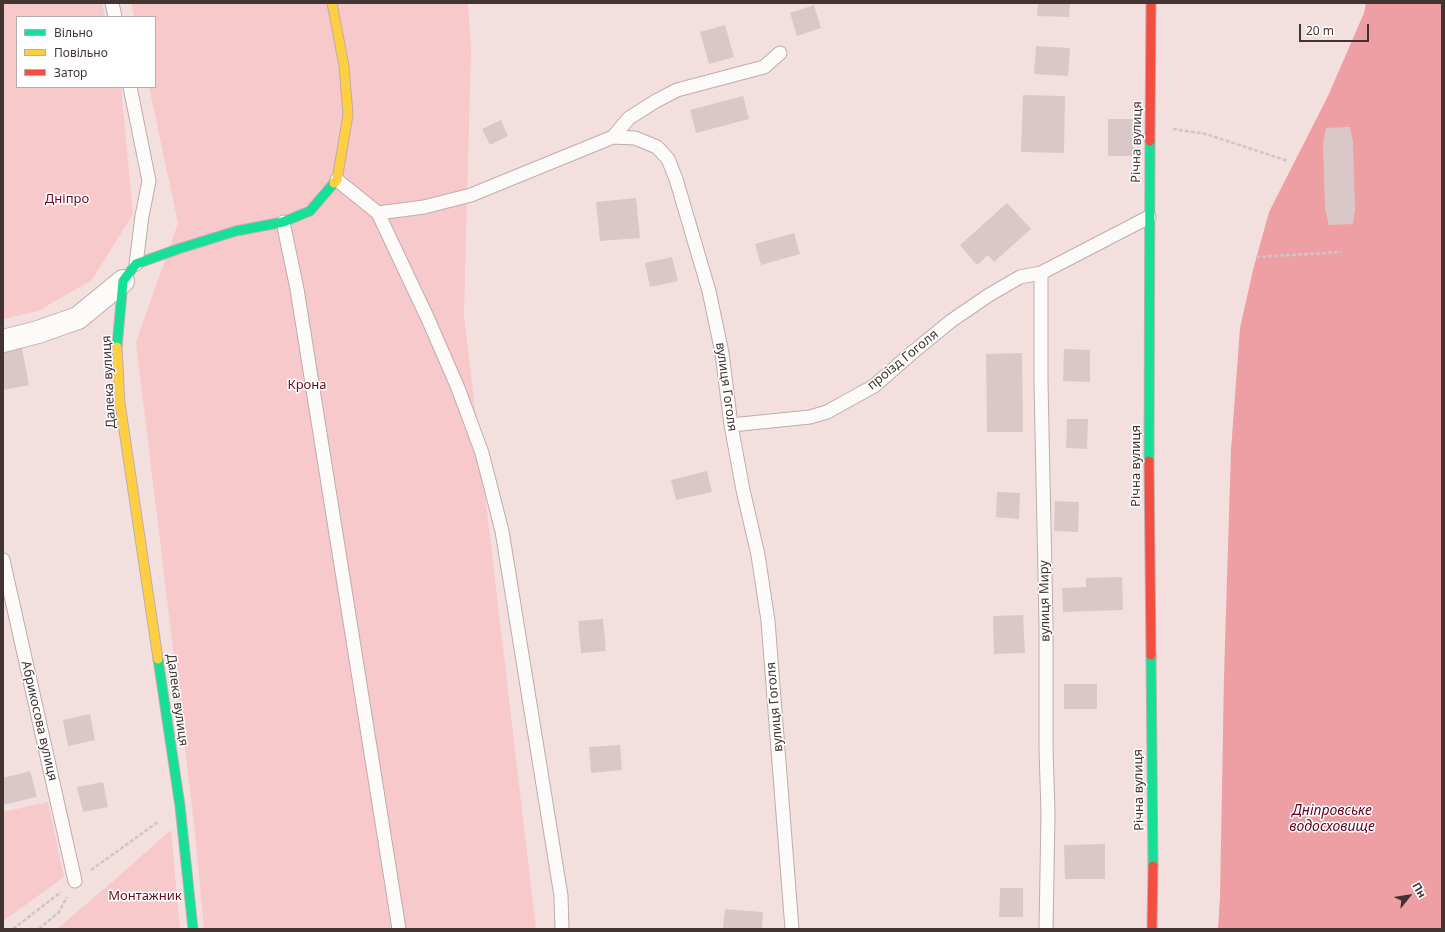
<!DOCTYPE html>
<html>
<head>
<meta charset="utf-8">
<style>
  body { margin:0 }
  #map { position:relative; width:1445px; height:932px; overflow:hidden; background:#f4dfdf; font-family:"Noto Sans",sans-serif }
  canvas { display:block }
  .frame { position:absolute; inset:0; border:4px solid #433434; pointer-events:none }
  .legend { position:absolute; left:16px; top:16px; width:140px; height:72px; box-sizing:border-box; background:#fff; border:1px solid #b4aeae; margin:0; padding:5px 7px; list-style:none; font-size:12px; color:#433434 }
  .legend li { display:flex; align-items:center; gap:8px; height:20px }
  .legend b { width:20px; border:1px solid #b4aeae }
  .north { position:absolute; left:1389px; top:876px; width:40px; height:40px; -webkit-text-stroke:3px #fff; paint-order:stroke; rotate:60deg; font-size:11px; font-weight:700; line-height:16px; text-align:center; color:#433434 }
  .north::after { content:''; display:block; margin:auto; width:14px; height:18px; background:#433434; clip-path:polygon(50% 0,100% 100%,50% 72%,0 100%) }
  .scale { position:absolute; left:1299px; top:24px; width:70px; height:18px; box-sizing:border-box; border:2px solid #433434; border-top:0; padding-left:5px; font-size:12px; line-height:14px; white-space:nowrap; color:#433434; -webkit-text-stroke:3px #fff; paint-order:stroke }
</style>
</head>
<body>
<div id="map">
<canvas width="1445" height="932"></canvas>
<div class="frame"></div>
<ul class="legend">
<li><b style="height:5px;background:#16e098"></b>Вільно</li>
<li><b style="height:5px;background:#ffcf43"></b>Повільно</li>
<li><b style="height:5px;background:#f24e42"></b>Затор</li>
</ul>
<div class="north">Пн</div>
<div class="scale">20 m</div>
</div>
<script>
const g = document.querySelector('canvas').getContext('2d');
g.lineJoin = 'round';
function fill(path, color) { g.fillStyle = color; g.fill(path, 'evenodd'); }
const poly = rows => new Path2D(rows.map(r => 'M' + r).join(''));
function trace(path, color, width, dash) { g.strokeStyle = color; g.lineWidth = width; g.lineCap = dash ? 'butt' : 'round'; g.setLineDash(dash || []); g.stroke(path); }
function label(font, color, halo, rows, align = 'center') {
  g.font = font + ' "Noto Sans",sans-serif'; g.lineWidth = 3; g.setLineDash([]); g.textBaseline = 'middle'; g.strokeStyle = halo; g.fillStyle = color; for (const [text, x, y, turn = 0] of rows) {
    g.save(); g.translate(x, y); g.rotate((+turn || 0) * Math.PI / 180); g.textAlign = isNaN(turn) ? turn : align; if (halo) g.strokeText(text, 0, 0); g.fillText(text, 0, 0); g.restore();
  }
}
const green = poly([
  [3,3,102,3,105,17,17,17,17,87,121,87,133,214,92,280,38,311,3,319],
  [131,3,468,3,471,49,464,315,536,929,204,929,194,823,136,342,178,223,149,87,155,87,155,17,134,17],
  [48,802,64,877,3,921,3,812],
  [171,830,180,929,57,929,111,883]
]);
const water = poly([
  [1366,3,1442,3,1442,929,1218,929,1220,897,1224,676,1231,450,1240,328,1253,270,1269,212,1328,96,1364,13]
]);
const building = poly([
  [1038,3,1070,3,1069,17,1037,16],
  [814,5,821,28,797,36,790,13],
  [725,25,734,57,709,64,700,32],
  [1036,46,1070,48,1068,76,1034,74],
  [1023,95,1065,96,1064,153,1021,152],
  [743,96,749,119,696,133,690,110],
  [1108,119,1134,119,1133,156,1108,156],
  [501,120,508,136,490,145,482,129],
  [1350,127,1353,142,1355,209,1353,224,1329,225,1325,209,1323,144,1326,128],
  [636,198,640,238,600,241,596,202],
  [1007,203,1031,229,994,262,988,255,977,265,960,245],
  [794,233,800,254,761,265,755,244],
  [672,257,678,281,650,287,645,263],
  [21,343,29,385,3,390,3,346],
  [1064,349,1090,350,1090,382,1063,381],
  [1022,353,1023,432,987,432,986,354],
  [1067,419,1088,419,1087,449,1066,448],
  [707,471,712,492,676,500,671,480],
  [997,492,1020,493,1019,519,996,517],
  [1055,501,1079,502,1078,532,1054,531],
  [1122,577,1123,610,1063,612,1062,588,1086,587,1086,578],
  [1023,615,1025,653,994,654,993,616],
  [603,619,606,651,581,653,578,621],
  [1064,684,1097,684,1097,709,1064,709],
  [90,714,95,740,68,746,63,720],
  [620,745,622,770,591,773,589,747],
  [30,771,37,797,3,805,3,778],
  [103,782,108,807,83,812,77,787],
  [1105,844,1105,879,1065,879,1064,845],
  [1000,888,1023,888,1023,917,999,917],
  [725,909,763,912,762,929,723,929]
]);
const path = poly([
  [1173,129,1206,134,1288,161],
  [1256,257,1341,252],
  [91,870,158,822],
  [13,929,61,892],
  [39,929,59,912,67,897]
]);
const lane = poly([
  [112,3,115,17],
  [130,87,149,181,142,216,136,264],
  [613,137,629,118,656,101,677,90,764,67,780,53],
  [337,180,378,213,428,319,458,388,482,453,502,531,561,896,562,929],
  [378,213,424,207,471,195,613,137,635,138,657,147,668,159,676,179,709,291,722,353,731,425,743,490,758,555,768,621,792,929],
  [283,222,297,289,399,929],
  [1041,273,1041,382,1046,623,1046,748,1048,814,1046,929],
  [731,425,810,417,827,412,874,386,913,352,951,321,989,295,1020,277,1041,273,1149,217],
  [3,560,75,881]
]);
const street = poly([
  [3,341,38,332,78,318,123,281]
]);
const fast = poly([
  [117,347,123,281,136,264,178,249,236,231,283,222,310,211,334,183],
  [1149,461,1150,141],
  [1151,655,1153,866],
  [158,659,180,806,193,929]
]);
const slow = poly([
  [332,3,344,66,348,115,337,180,334,183],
  [117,347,120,403,158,659]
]);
const jam = poly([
  [1150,141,1151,3],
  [1149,461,1151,655],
  [1152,929,1153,866]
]);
const streetNames = [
  ["Річна вулиця",1137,142,-89],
  ["проїзд Гоголя",903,360,-39],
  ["Далека вулиця",109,382,-93],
  ["вулиця Гоголя",726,387,82],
  ["Річна вулиця",1136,466,-90],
  ["вулиця Миру",1045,601,-91],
  ["Далека вулиця",177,700,82],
  ["вулиця Гоголя",775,707,-95],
  ["Абрикосова вулиця",39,721,77],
  ["Річна вулиця",1139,790,-91]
];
const parkNames = [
  ["Дніпро",67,199],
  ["Крона",307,385],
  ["Монтажник",145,896]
];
const waterNames = [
  ["Дніпровське",1332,811],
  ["водосховище",1332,827]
];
fill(green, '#f8c9cb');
fill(water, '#ed9fa4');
fill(building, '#dac8c9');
trace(lane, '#bdadad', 15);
trace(street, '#bdadad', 24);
trace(fast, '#bdadad', 11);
trace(slow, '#bdadad', 11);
trace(jam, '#bdadad', 11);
trace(path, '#cec6c6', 2.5, [4, 2]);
trace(lane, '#fdfafa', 13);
trace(street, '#fdfafa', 22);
trace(fast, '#16e098', 9);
trace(slow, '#ffcf43', 9);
trace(jam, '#f24e42', 9);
label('13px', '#433434', '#fff', streetNames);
label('13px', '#680920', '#fff', parkNames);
label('italic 14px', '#62001b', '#fff', waterNames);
</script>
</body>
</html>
